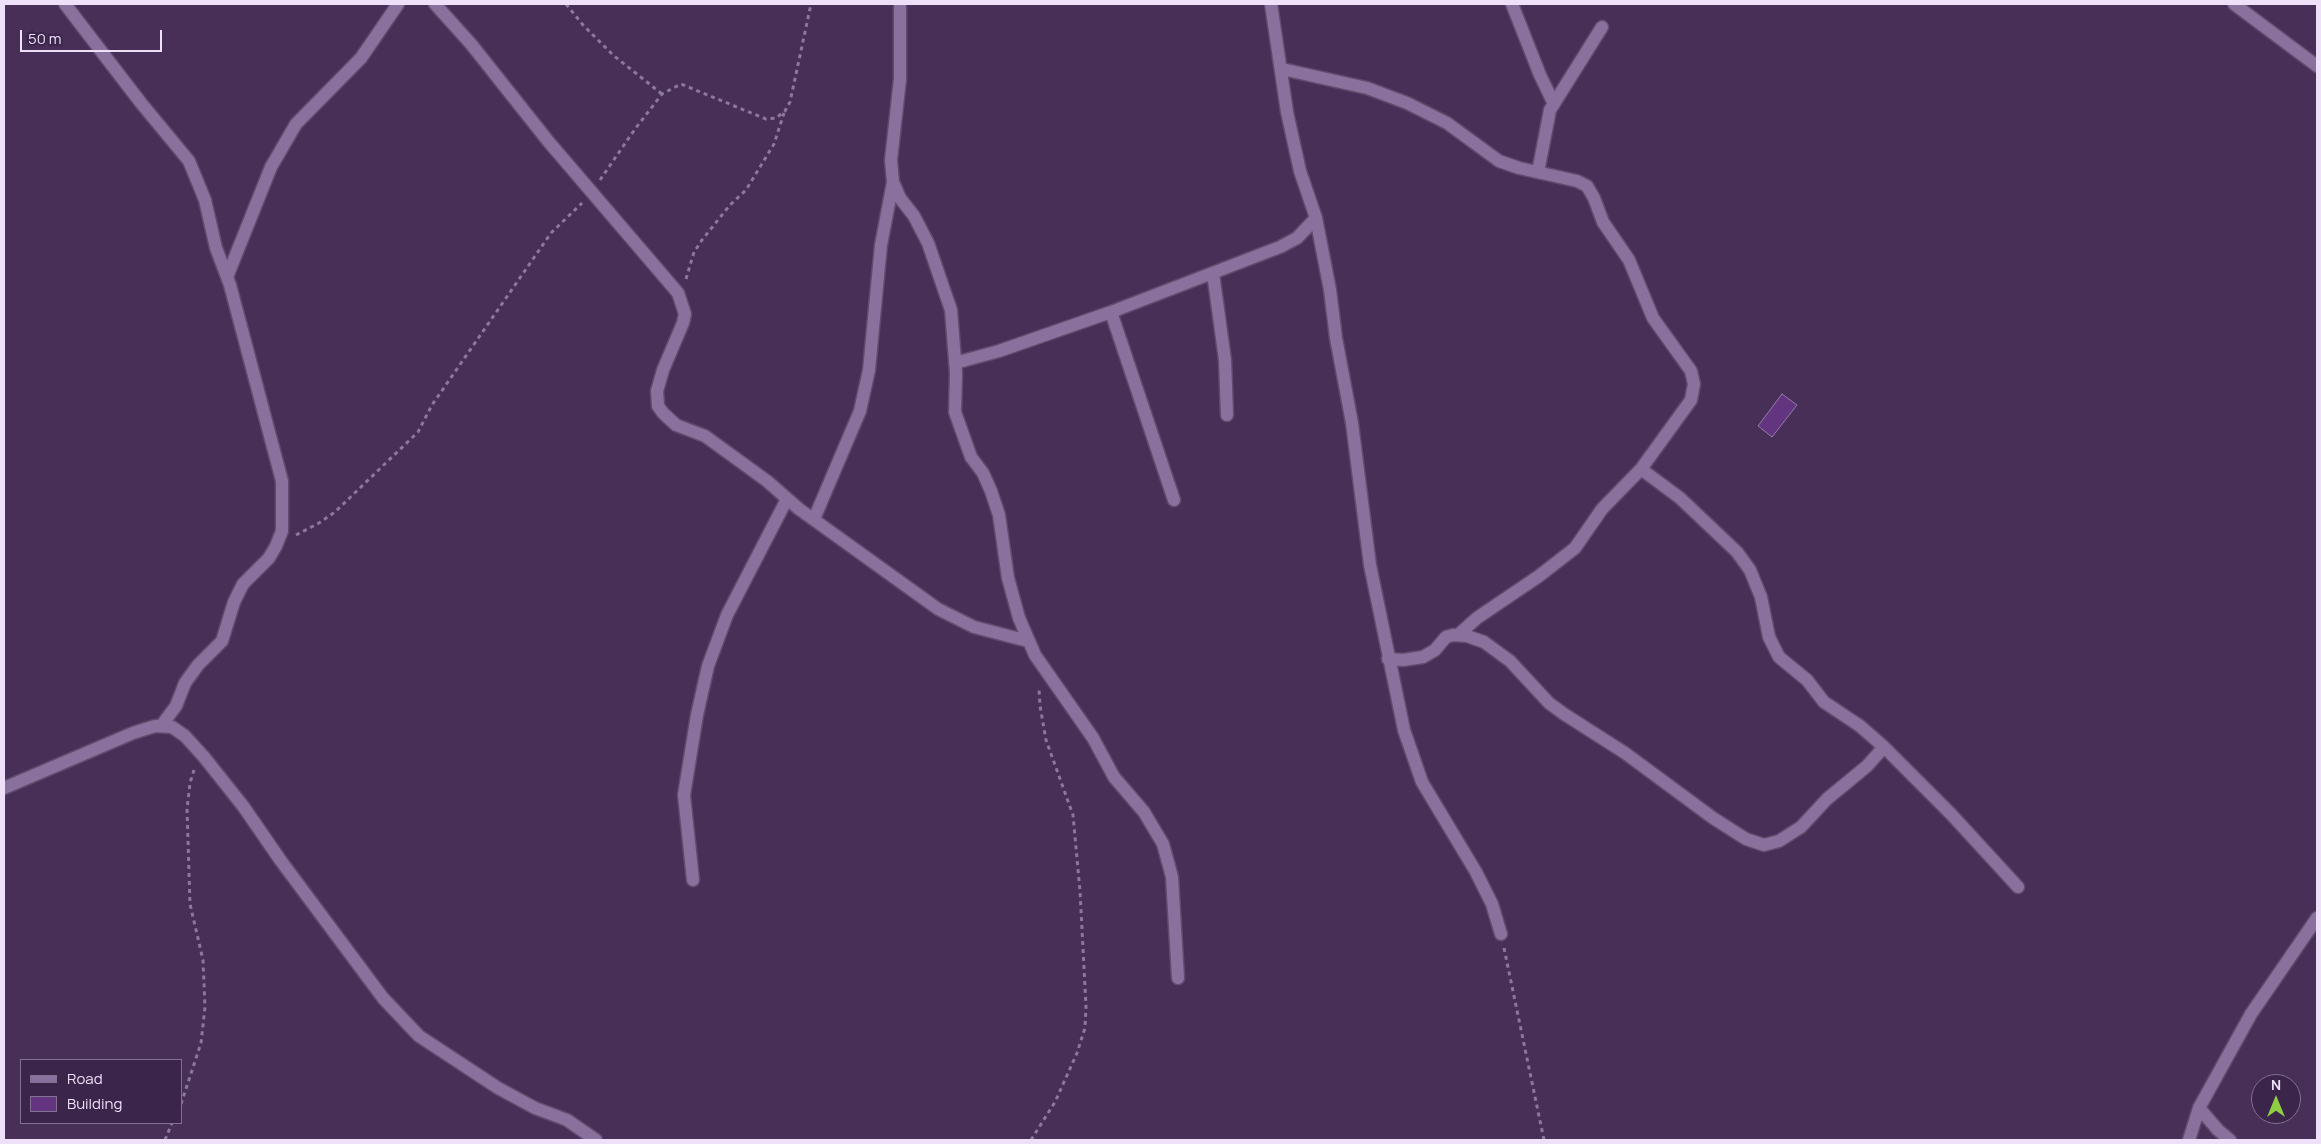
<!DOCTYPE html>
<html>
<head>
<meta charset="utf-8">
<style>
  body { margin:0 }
  #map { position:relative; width:2321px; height:1144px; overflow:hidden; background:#472f57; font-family:Manrope,sans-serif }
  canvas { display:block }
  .frame { position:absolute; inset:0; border:5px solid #eee0f9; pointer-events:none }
  .legend { position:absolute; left:20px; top:1059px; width:162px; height:65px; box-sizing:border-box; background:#3c254b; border:1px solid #837091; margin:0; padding:6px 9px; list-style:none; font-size:15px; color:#eee0f9 }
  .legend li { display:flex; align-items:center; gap:10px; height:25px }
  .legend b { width:25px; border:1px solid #837091 }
  .north { position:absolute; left:2251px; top:1074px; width:50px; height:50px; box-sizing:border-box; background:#3c254b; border:1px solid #837091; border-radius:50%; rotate:0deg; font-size:14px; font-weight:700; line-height:20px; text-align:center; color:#eee0f9 }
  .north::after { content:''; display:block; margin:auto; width:18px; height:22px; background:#8fcd42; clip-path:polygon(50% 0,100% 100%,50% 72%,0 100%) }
  .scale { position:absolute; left:20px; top:30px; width:142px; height:22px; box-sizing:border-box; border:2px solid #eee0f9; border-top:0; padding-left:6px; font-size:15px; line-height:18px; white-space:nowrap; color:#eee0f9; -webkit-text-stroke:4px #3c254b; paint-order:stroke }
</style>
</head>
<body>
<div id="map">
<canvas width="2321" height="1144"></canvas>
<div class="frame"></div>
<ul class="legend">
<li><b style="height:6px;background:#8a719d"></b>Road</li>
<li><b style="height:14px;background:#633580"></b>Building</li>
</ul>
<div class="north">N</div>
<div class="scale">50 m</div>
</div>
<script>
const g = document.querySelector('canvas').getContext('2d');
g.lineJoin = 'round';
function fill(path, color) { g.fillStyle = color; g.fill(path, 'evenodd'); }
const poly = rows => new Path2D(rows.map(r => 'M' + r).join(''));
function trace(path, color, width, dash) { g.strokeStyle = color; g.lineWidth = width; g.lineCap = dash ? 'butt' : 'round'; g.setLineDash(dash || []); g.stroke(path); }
const building = poly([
  [1782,394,1797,405,1772,437,1758,426,1782,394]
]);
const path = poly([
  [566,4,583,25,613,55,662,94],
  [600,180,635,129,662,94,681,84,766,119,776,118,785,111,790,102,811,4],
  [686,279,694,252,702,240,730,205,746,190,774,144,784,113],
  [296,535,319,523,335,512,418,432,432,405,551,233,582,203],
  [1504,948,1544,1140],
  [181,1104,201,1043,205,1007,203,960,190,904,187,809,190,783,194,770],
  [165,1140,172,1123],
  [1031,1140,1055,1102,1077,1053,1085,1028,1086,1006,1080,891,1073,815,1046,740,1040,706,1039,689]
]);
const minor = poly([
  [65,4,141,103,189,161,205,200,216,248,230,285,282,481,282,531,276,546,269,558,243,584,234,602,222,641,198,665,185,683,176,706,161,726],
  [435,4,471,44,548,141,678,293,685,314,683,323,663,370,657,391,658,406,663,413,676,425,705,436,767,481,799,509,938,609,974,627,1028,641],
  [900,4,900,79,891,160,893,182,900,198,914,216,928,243,951,310,956,373,955,412,971,457,983,473,991,491,999,515,1008,578,1019,618,1035,655,1093,738,1114,777,1144,812,1163,844,1172,877,1178,978],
  [1271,4,1287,112,1300,171,1316,218,1330,290,1336,338,1352,423,1370,565,1404,730,1422,782,1476,872,1492,904,1501,934],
  [1512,4,1540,75,1554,104],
  [2234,4,2317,66],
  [1282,69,1367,88,1407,103,1447,123,1499,161,1519,168,1577,181,1587,186,1594,198,1603,222,1629,260,1653,318,1691,371,1694,384,1691,400,1641,469,1602,509,1575,548,1539,576,1477,618,1458,635],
  [1538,172,1550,110,1602,27],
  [1213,273,1225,360,1227,415],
  [227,277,271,167,296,124,361,58,398,4],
  [1111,312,1174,500],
  [955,363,999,351,1111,312,1280,247,1297,238,1316,218],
  [1641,469,1680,498,1737,552,1750,570,1761,597,1769,637,1779,657,1807,680,1824,702,1860,726,1884,747,1951,814,2018,887],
  [814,519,860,411,869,370,881,245,893,182],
  [1388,659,1403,660,1423,657,1435,650,1446,637,1453,635,1467,636,1484,642,1510,661,1549,703,1564,714,1625,753,1713,818,1746,839,1764,845,1779,841,1801,827,1827,799,1867,766,1884,747],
  [4,788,133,733,155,726,172,727,185,736,204,757,243,806,281,861,383,998,419,1036,498,1088,535,1108,567,1120,596,1140],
  [693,880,684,795,697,715,708,666,727,615,787,499],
  [2199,1108,2218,1130,2230,1140],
  [2189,1140,2199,1108,2251,1014,2317,918]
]);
fill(building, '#633580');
trace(building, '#947ba7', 1);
trace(minor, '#5f4b6c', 15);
trace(path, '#8c789a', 3, [4, 4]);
trace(minor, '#8a719d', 12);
</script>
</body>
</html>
